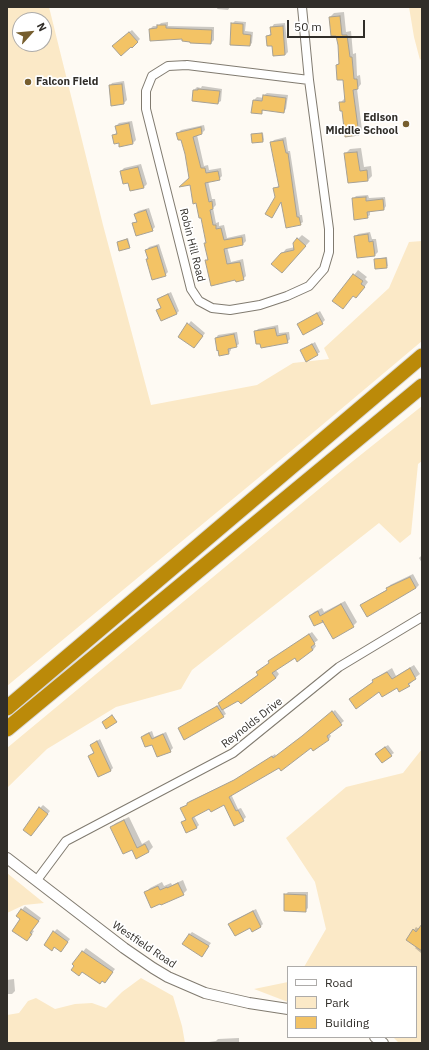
<!DOCTYPE html>
<html>
<head>
<meta charset="utf-8">
<style>
  body { margin:0 }
  #map { position:relative; width:429px; height:1050px; overflow:hidden; background:#fefaf3; font-family:"IBM Plex Sans",sans-serif }
  canvas { display:block }
  .frame { position:absolute; inset:0; border:8px solid #312e29; pointer-events:none }
  .legend { position:absolute; left:287px; top:966px; width:130px; height:72px; box-sizing:border-box; background:#fff; border:1px solid #adaba9; margin:0; padding:5px 7px; list-style:none; font-size:12px; color:#312e29 }
  .legend li { display:flex; align-items:center; gap:8px; height:20px }
  .legend b { width:20px; border:1px solid #adaba9 }
  .north { position:absolute; left:12px; top:12px; width:40px; height:40px; box-sizing:border-box; background:#fff; border:1px solid #adaba9; border-radius:50%; rotate:63deg; font-size:11px; font-weight:700; line-height:16px; text-align:center; color:#312e29 }
  .north::after { content:''; display:block; margin:auto; width:14px; height:18px; background:#765e2e; clip-path:polygon(50% 0,100% 100%,50% 72%,0 100%) }
  .scale { position:absolute; left:287px; top:20px; width:78px; height:18px; box-sizing:border-box; border:2px solid #312e29; border-top:0; padding-left:5px; font-size:12px; line-height:14px; white-space:nowrap; color:#312e29; -webkit-text-stroke:3px #fff; paint-order:stroke }
</style>
</head>
<body>
<div id="map">
<canvas width="429" height="1050"></canvas>
<div class="frame"></div>
<ul class="legend">
<li><b style="height:5px;background:#fff"></b>Road</li>
<li><b style="height:11px;background:#fbe9c7"></b>Park</li>
<li><b style="height:11px;background:#f3c365"></b>Building</li>
</ul>
<div class="north">N</div>
<div class="scale">50 m</div>
</div>
<script>
const g = document.querySelector('canvas').getContext('2d');
g.lineJoin = 'round';
function fill(path, color) { g.fillStyle = color; g.fill(path, 'evenodd'); }
const poly = rows => new Path2D(rows.map(r => 'M' + r).join(''));
function trace(path, color, width, dash) { g.strokeStyle = color; g.lineWidth = width; g.lineCap = dash ? 'butt' : 'round'; g.setLineDash(dash || []); g.stroke(path); }
function label(font, color, halo, rows, align = 'center') {
  g.font = font + ' "IBM Plex Sans",sans-serif'; g.lineWidth = 3.5; g.setLineDash([]); g.textBaseline = 'middle'; g.strokeStyle = halo; g.fillStyle = color; for (const [text, x, y, turn = 0] of rows) {
    g.save(); g.translate(x, y); g.rotate((+turn || 0) * Math.PI / 180); g.textAlign = isNaN(turn) ? turn : align; if (halo) g.strokeText(text, 0, 0); g.fillText(text, 0, 0); g.restore();
  }
}
const green = poly([
  [7,7,49,7,103,225,151,405,257,385,293,363,329,359,324,348,389,288,409,242,422,241,422,341,309,436,7,686],
  [20,20,44,20,44,44,20,44],
  [409,7,422,7,422,58,420,60,414,37],
  [422,406,422,461,418,464,411,534,400,543,379,523,192,670,181,689,116,707,47,749,7,788,7,748,348,465],
  [422,749,422,1043,399,1043,393,1037,416,1037,416,967,304,967,326,929,315,882,286,838,346,787,403,773],
  [7,873,44,903,24,905,7,913],
  [141,978,173,996,182,1026,185,1043,7,1043,7,1015,19,1013,28,1001,36,998,55,1009,75,1004,92,1003,106,1008,122,992],
  [288,982,288,1002,254,989]
]);
const shadow = poly([
  [218,7,230,7,228,10,217,9],
  [344,12,346,32,351,31,353,54,356,53,357,76,360,75,361,84,357,89,362,130,358,134,340,103,345,98,344,79,337,65,340,62,339,45,330,17,334,13],
  [235,21,246,22,245,31,253,32,252,43,250,45,232,24],
  [168,22,168,26,214,27,214,40,211,43,183,38,150,29,153,26,158,26,161,23],
  [285,23,288,52,285,55,273,45,267,36,272,33,272,27,274,24],
  [132,30,140,39,132,47,116,43],
  [124,81,127,100,124,103,110,86,112,83],
  [202,86,222,89,221,101,218,103,194,90,197,87,201,88],
  [267,93,288,95,286,109,283,112,264,109,261,113,254,100,257,97,264,98,264,95],
  [132,121,136,140,133,143,119,142,113,136,117,132,116,126,119,123],
  [204,125,205,130,202,133,197,135,204,166,208,165,209,170,221,168,222,176,219,179,208,181,212,199,215,199,216,205,213,208,216,223,219,222,219,226,224,225,227,238,245,234,246,241,243,244,227,247,231,262,243,259,246,276,243,279,206,261,208,258,205,244,207,242,202,216,196,202,182,138,178,133,181,130],
  [263,133,264,140,263,141,252,135],
  [286,137,288,151,290,151,300,215,302,215,303,222,300,224,282,201,272,216,276,197,274,189,280,185,271,143,274,140],
  [361,148,364,167,371,166,372,176,368,180,349,182,345,154,350,149],
  [141,164,147,184,144,187,130,190,129,181,121,171,124,168],
  [368,195,369,198,385,197,386,206,384,209,370,210,370,215,367,217,353,199,356,196],
  [149,208,155,227,152,230,133,224,137,221,135,214,138,211],
  [370,232,372,239,376,239,378,252,375,255,358,257,355,237,358,234],
  [302,235,310,241,286,267,282,254,286,249,295,247,298,239],
  [128,238,130,246,129,247,118,242],
  [159,244,168,272,165,275,147,259,149,258,147,250,149,247],
  [387,257,388,266,386,267,375,259],
  [358,270,367,277,365,279,368,282,360,293,334,301],
  [171,292,179,311,176,314,157,311,162,307,158,300,161,297],
  [320,311,325,320,322,323,298,324],
  [191,321,205,333,197,344,179,337],
  [278,325,279,333,289,332,290,339,287,342,255,332,258,329],
  [237,332,239,344,236,346,231,347,231,350,229,353,217,350,216,338,218,335],
  [315,342,320,352,317,354,301,351],
  [422,555,422,563,419,558],
  [413,574,419,585,416,588,367,616,361,605,364,603,388,589,390,585],
  [345,601,357,622,353,626,323,621,315,625,310,616,314,612,322,608,324,612],
  [312,632,318,640,314,643,316,646,313,650,298,660,295,657,275,669,279,674,276,678,223,709,226,714,223,716,179,729,220,704,223,700,259,674,273,658],
  [414,665,420,674,412,680,413,681,409,685,397,686,354,695,374,681,377,677,392,668,396,676],
  [335,710,344,721,329,733,331,736,329,739,314,749,312,746,231,794,238,809,241,808,246,817,243,820,224,804,210,808,194,816,199,825,196,828,182,823,186,819,181,809,188,804,190,801,238,778,275,754,276,756,306,734],
  [152,731,154,737,166,732,173,748,170,751,153,743,142,737,145,734],
  [100,739,113,768,110,771,89,756,94,752,91,745],
  [388,745,394,753,391,755,379,751],
  [43,805,50,811,31,835,40,808],
  [129,817,142,844,149,840,153,847,148,852,132,849,111,827,116,823],
  [183,880,187,890,183,894,145,893,150,888,162,882,164,886,171,883,172,885],
  [288,892,308,892,308,908,305,911,285,895],
  [25,906,41,918,32,930,34,931,30,937,22,919,17,916],
  [256,909,263,924,260,927,250,927,230,924,232,921],
  [416,927,422,931,421,953,415,948,417,946,414,930],
  [57,929,70,939,61,951,55,947,52,950,54,932],
  [192,932,211,943,202,955,190,934],
  [86,948,115,969,105,982,82,971,73,964],
  [14,979,15,991,12,994,7,994,7,980],
  [239,1038,239,1043,202,1043,216,1041,218,1039]
]);
const building = poly([
  [340,16,342,35,347,35,350,57,352,57,354,79,357,79,358,89,353,90,359,135,345,137,342,111,340,111,339,102,345,102,343,80,337,80,336,65,339,64,338,45,336,36,331,36,329,17,340,16],
  [231,23,243,24,243,34,251,35,250,46,230,45,231,23],
  [157,25,166,25,166,28,212,30,211,44,190,43,190,42,182,41,182,39,150,41,149,29,157,28,157,25],
  [283,26,285,55,273,56,272,46,267,46,266,36,271,35,270,27,283,26],
  [129,32,138,42,132,48,131,47,121,56,112,46,129,32],
  [122,84,124,104,111,106,109,85,122,84],
  [198,89,220,91,218,104,192,101,193,90,198,90,198,89],
  [263,95,286,98,284,113,262,110,262,114,251,113,253,100,262,101,263,95],
  [129,123,133,144,119,147,119,143,114,144,112,135,117,134,115,126,129,123],
  [201,127,202,134,193,137,201,168,205,168,206,173,218,171,220,180,205,183,209,202,212,201,213,209,210,210,213,225,216,225,216,229,221,228,224,240,242,237,243,245,224,249,227,264,240,262,244,280,236,282,235,280,211,286,205,260,208,260,204,243,206,243,201,218,199,218,196,203,193,204,190,185,179,187,189,178,185,154,181,140,178,140,176,133,201,127],
  [262,133,263,142,252,143,251,134,262,133],
  [283,140,286,153,288,153,297,217,299,217,301,225,286,228,281,202,272,218,265,214,275,197,273,188,279,187,270,142,283,140],
  [357,152,360,171,367,170,368,181,348,183,344,153,357,152],
  [138,167,144,188,130,191,128,183,123,184,120,171,138,167],
  [366,197,366,201,383,199,384,210,367,212,368,218,354,220,352,198,366,197],
  [146,210,153,231,136,236,132,223,137,222,134,214,146,210],
  [368,234,369,242,373,241,375,256,357,258,354,236,368,234],
  [297,238,306,246,282,273,271,264,281,253,294,250,293,243,297,238],
  [127,239,130,248,119,251,117,242,127,239],
  [157,246,166,276,152,280,146,259,148,259,145,250,157,246],
  [386,258,387,268,375,269,374,259,386,258],
  [353,274,363,281,361,284,365,287,356,298,353,296,343,309,332,301,353,274],
  [168,294,177,314,161,321,156,310,161,308,157,299,168,294],
  [317,313,323,324,303,335,297,324,317,313],
  [187,323,203,336,194,348,178,337,187,323],
  [275,328,277,336,286,334,288,343,261,348,260,344,256,344,254,331,275,328],
  [234,334,237,347,228,349,229,354,219,356,218,350,217,351,215,338,234,334],
  [312,344,318,355,306,362,300,350,312,344],
  [410,577,416,588,367,617,360,605,387,590,386,588,410,577],
  [341,604,354,627,333,639,322,620,323,622,314,626,309,616,318,611,320,616,341,604],
  [309,634,315,644,311,647,313,650,297,662,295,658,272,673,276,678,241,704,238,701,222,710,218,703,258,675,256,672,269,663,268,661,309,634],
  [410,668,416,679,408,684,410,686,399,692,397,688,382,697,379,692,356,709,349,699,373,682,372,680,387,672,392,679,410,668],
  [217,706,224,717,184,740,178,728,217,706],
  [332,711,342,725,327,736,329,740,313,751,311,748,281,771,279,768,229,797,236,811,238,810,244,821,234,826,224,805,211,812,209,809,192,818,197,828,186,833,181,822,186,820,180,808,187,805,187,803,234,780,272,756,273,758,302,736,332,711],
  [112,715,117,722,106,729,102,722,112,715],
  [149,733,152,739,163,734,171,752,157,757,152,745,145,747,141,737,149,733],
  [97,741,111,771,98,777,88,756,94,753,90,745,97,741],
  [385,747,392,756,382,763,375,754,385,747],
  [39,807,48,814,31,836,23,830,39,807],
  [124,820,137,848,145,844,149,852,136,859,132,850,123,854,110,827,124,820],
  [178,883,184,895,161,905,160,904,151,908,144,892,158,886,160,890,167,887,167,888,178,883],
  [284,894,306,895,306,912,284,911,284,894],
  [21,909,39,921,30,933,32,934,27,941,12,931,20,919,16,916,21,909],
  [253,911,261,927,252,932,250,928,235,936,228,924,253,911],
  [422,924,422,951,406,940,413,929,416,932,422,924],
  [53,931,68,942,61,952,54,947,52,951,44,945,53,931],
  [189,934,209,946,202,957,182,944,189,934],
  [82,951,113,972,105,983,102,981,100,984,82,972,79,976,71,970,74,966,72,964,82,951]
]);
const minor = poly([
  [302,7,309,80],
  [187,65,309,80,329,229,329,252,324,269,309,286,287,296,260,305,230,310,212,308,199,301,191,289,146,109,146,91,152,76,168,66,187,65],
  [37,880,66,841,233,753,339,667,422,617]
]);
const tertiary = poly([
  [7,858,124,948,153,968,168,977,205,993,249,1003,288,1009],
  [375,1037,383,1043]
]);
const motorway = poly([
  [7,708,422,356],
  [7,729,422,386]
]);
const markers = [
  [28,82,4,"#765e2e"],
  [406,124,4,"#765e2e"]
];
const poiNames = [
  ["Falcon Field",36,82],
  ["Edison",398,118,"right"],
  ["Middle School",398,131,"right"]
];
const streetNames = [
  ["Robin Hill Road",192,245,76],
  ["Reynolds Drive",252,723,-38],
  ["Westfield Road",144,945,34]
];
fill(green, '#fbe9c7');
fill(shadow, '#0003');
fill(building, '#f3c365');
trace(building, '#a7a195', 1);
trace(minor, '#817b70', 10);
trace(tertiary, '#817b70', 12);
trace(motorway, '#dad9d8', 17);
trace(minor, '#fff', 8);
trace(tertiary, '#fff', 10);
trace(motorway, '#bb8a09', 15);
for (const [x, y, r, color] of markers) { const dot = new Path2D(); dot.arc(x, y, r, 0, 2 * Math.PI); g.fillStyle = color; g.fill(dot); trace(dot, '#fff', 1.5); }
label('bold 11px', '#312e29', '#fff', poiNames, 'left');
label('11px', '#312e29', '#fff', streetNames);
</script>
</body>
</html>
